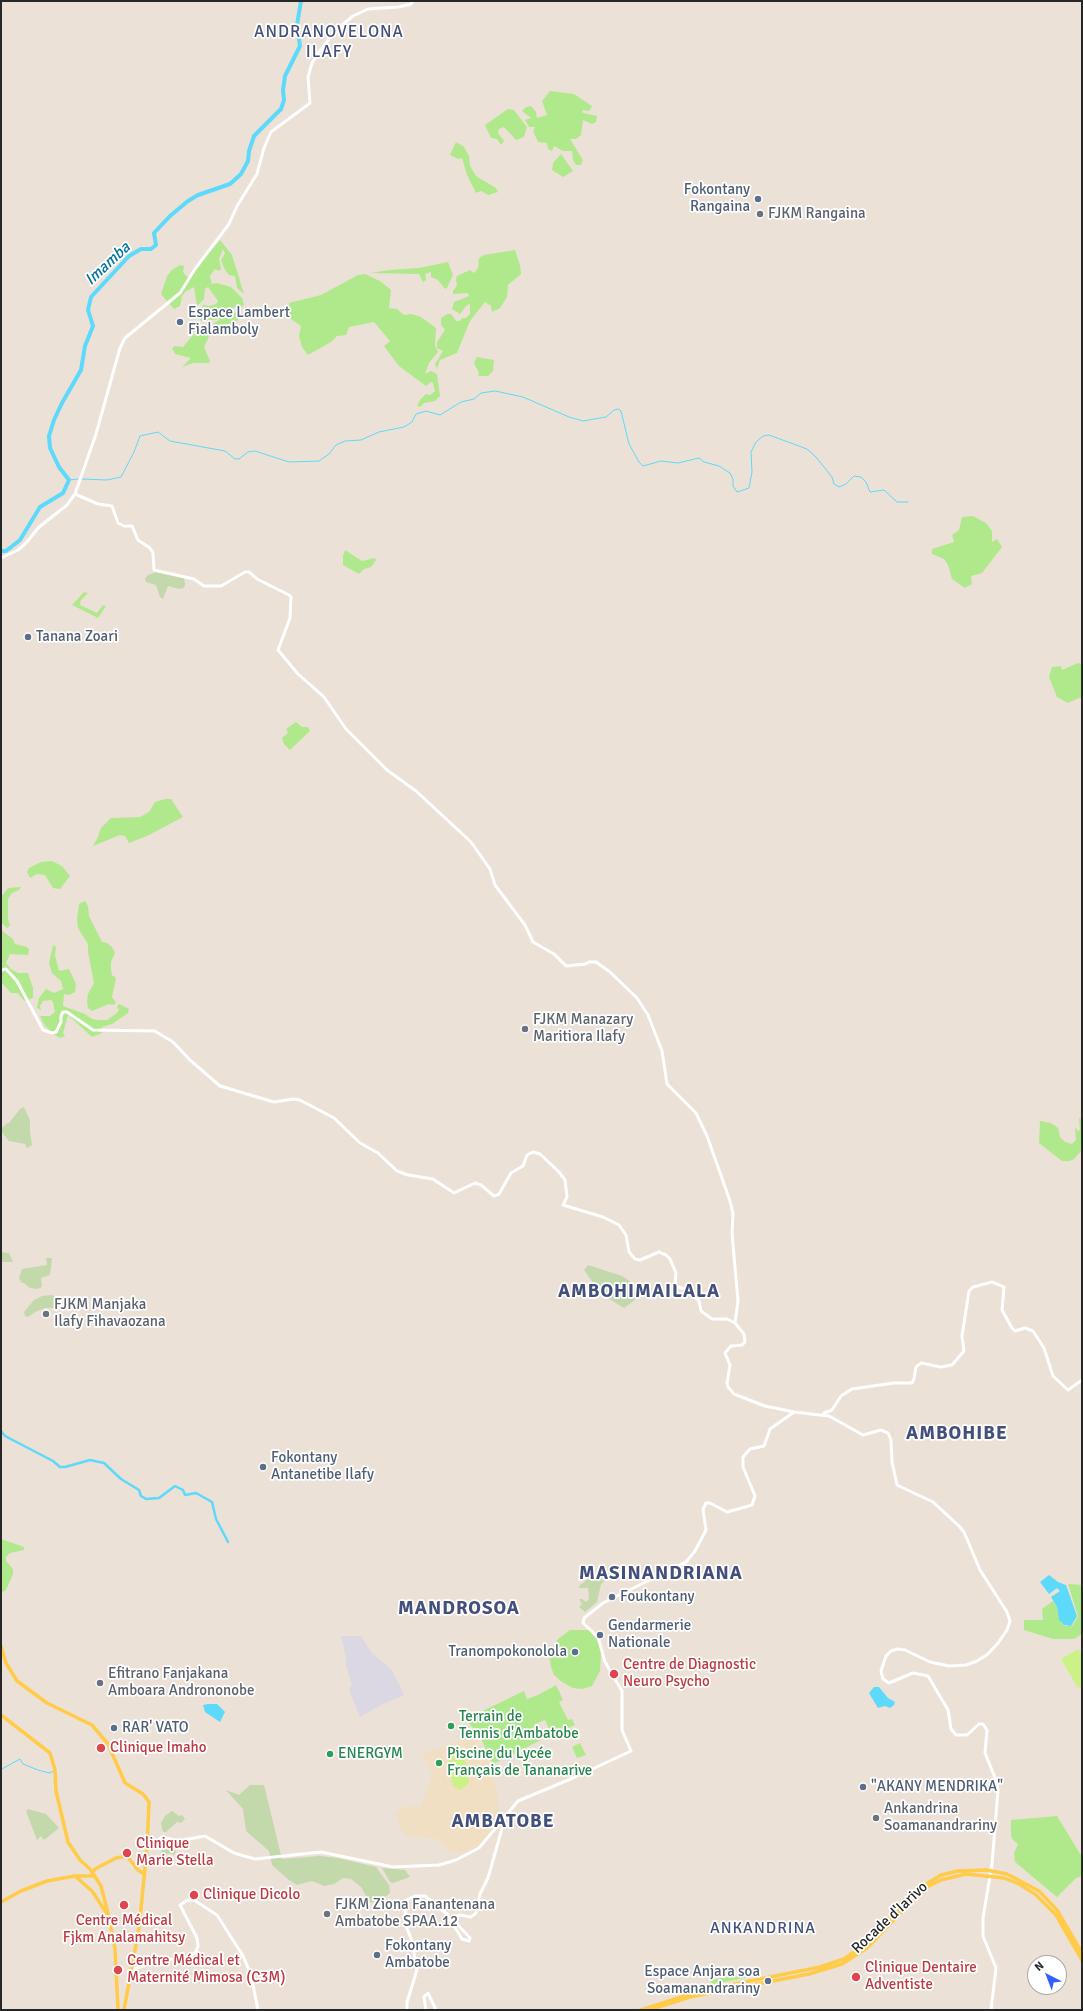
<!DOCTYPE html>
<html>
<head>
<meta charset="utf-8">
<style>
  body { margin:0 }
  #map { position:relative; width:1083px; height:2011px; overflow:hidden; background:#ece1d6; font-family:Signika,sans-serif }
  canvas { display:block }
  .frame { position:absolute; inset:0; border:2px solid #272727; pointer-events:none }
  .north { position:absolute; left:1027px; top:1955px; width:40px; height:40px; box-sizing:border-box; background:#fff; border:1px solid #a9a9a9; border-radius:50%; rotate:318deg; font-size:11px; font-weight:700; line-height:16px; text-align:center; color:#272727 }
  .north::after { content:''; display:block; margin:auto; width:14px; height:18px; background:#3061ff; clip-path:polygon(50% 0,100% 100%,50% 72%,0 100%) }
</style>
</head>
<body>
<div id="map">
<canvas width="1083" height="2011"></canvas>
<div class="frame"></div>
<div class="north">N</div>
</div>
<script>
const g = document.querySelector('canvas').getContext('2d');
g.lineJoin = 'round';
function fill(path, color) { g.fillStyle = color; g.fill(path, 'evenodd'); }
const poly = rows => new Path2D(rows.map(r => 'M' + r).join(''));
function trace(path, color, width, dash) { g.strokeStyle = color; g.lineWidth = width; g.lineCap = dash ? 'butt' : 'round'; g.setLineDash(dash || []); g.stroke(path); }
function label(font, color, halo, rows, align = 'center') {
  g.font = font + ' Signika,sans-serif'; g.lineWidth = 3.5; g.setLineDash([]); g.textBaseline = 'middle'; g.strokeStyle = halo; g.fillStyle = color; for (const [text, x, y, turn = 0] of rows) {
    g.save(); g.translate(x, y); g.rotate((+turn || 0) * Math.PI / 180); g.textAlign = isNaN(turn) ? turn : align; if (halo) g.strokeText(text, 0, 0); g.fillText(text, 0, 0); g.restore();
  }
}
const industrial = poly([
  [341,1636,361,1636,371,1652,392,1670,404,1695,379,1706,360,1717,349,1690,352,1685,346,1666,346,1658]
]);
const education = poly([
  [475,1735,487,1757,497,1789,499,1814,497,1823,489,1836,476,1848,459,1853,451,1852,436,1838,407,1837,399,1826,396,1813,404,1807,421,1806,432,1775,422,1754]
]);
const green = poly([
  [550,91,574,94,592,106,589,111,582,110,583,113,597,116,596,122,592,124,583,120,581,135,576,139,570,139,583,160,581,165,576,165,573,160,572,151,563,151,554,146,552,151,548,149,547,143,538,142,533,131,535,127,529,127,525,120,531,118,522,111,526,107,531,106,536,112,537,118,547,115,542,101],
  [508,109,514,110,527,127,524,137,516,140,504,127,499,129,498,133,504,141,501,145,497,139,491,138,485,125],
  [456,142,464,147,469,156,470,166,476,176,496,188,498,192,488,195,481,191,476,193,467,175,462,158,458,159,450,155],
  [561,154,573,171,563,177,552,170,553,163],
  [220,240,232,255,244,294,237,288,235,276,229,275,225,270,221,260,225,254,223,249,219,259,221,269,219,271,215,269,210,276,212,284,217,283,231,287,242,298,244,305,241,307,238,305,229,311,231,315,239,310,238,320,212,330,204,347,210,361,209,363,193,363,182,367,191,358,175,354,172,348,175,346,183,347,192,336,199,331,204,331,220,319,201,321,197,316,198,310,204,305,209,306,216,304,218,301,208,287,205,289,204,299,197,306,194,287,185,292,182,296,180,306,174,309,161,294,167,276,172,270,180,265,184,266,183,272,187,277,190,275],
  [515,250,520,265,521,274,508,285,507,297,500,308,492,312,491,306,485,302,470,321,457,353,440,360,437,369,435,364,443,351,437,348,437,342,445,330,441,325,441,318,447,314,451,314,456,321,460,321,462,318,466,318,470,314,470,304,466,306,460,314,452,309,454,302,469,296,468,293,453,294,453,291,457,286,456,280,457,276,470,270,474,273,478,268,479,258,484,255],
  [448,262,453,275,447,288,445,289,438,280,431,277,431,272,425,274,426,280,423,282,419,274,370,273,389,270,419,268],
  [365,274,380,281,391,290,389,308,397,309,404,315,411,314,421,317,436,328,435,345,438,352,429,363,425,374,431,371,437,374,440,396,435,401,424,403,420,407,417,406,420,400,426,394,430,395,435,391,433,383,431,382,426,386,399,366,384,346,390,341,374,322,349,327,346,335,337,336,331,342,308,355,302,347,299,336,301,326,291,319,286,312,289,303,321,295,358,275],
  [477,357,494,360,493,371,488,376,478,376,479,373,474,363],
  [973,516,986,523,992,531,992,542,997,539,1002,547,982,573,971,576,972,584,965,588,952,579,948,565,944,559,932,554,932,549,954,542,952,535,959,530,962,517],
  [345,550,362,561,375,558,376,560,371,567,364,569,359,574,343,565,343,556],
  [84,592,88,593,81,600,80,605,97,613,103,605,106,606,98,618,72,605],
  [1078,663,1082,664,1082,698,1079,698,1068,703,1057,697,1049,677,1052,667,1061,666,1062,670],
  [296,722,302,727,308,727,310,731,290,750,284,744,282,738,288,733,286,729],
  [165,799,171,799,183,817,147,836,129,843,125,836,120,835,93,846,98,837,101,828,111,818,140,817,149,812,155,802],
  [52,861,62,866,70,876,60,889,53,888,45,875,37,874,30,878,27,872,29,868,41,862],
  [21,887,19,890,12,893,8,899,8,919,10,925,7,928,1,922,1,897,8,888],
  [85,901,88,906,89,916,102,942,107,943,112,947,115,953,111,962,111,969,112,975,116,978,112,997,116,1003,113,1005,109,1004,92,1011,88,1008,87,1002,88,994,94,983,88,952,88,944,78,928,77,919,79,904],
  [1,930,13,939,15,944,27,947,29,950,28,955,10,954,6,963,11,969,18,973,28,973,33,988,33,998,24,1001,18,993,11,993,1,982],
  [53,945,56,947,55,955,59,971,69,969,76,984,75,992,69,995,64,994,63,1006,85,1014,92,1019,99,1020,107,1020,117,1013,119,1010,117,1007,119,1004,129,1009,128,1013,112,1024,102,1027,102,1033,92,1037,68,1015,63,1033,65,1036,60,1038,55,1035,45,1026,40,1016,50,1016,55,1012,53,1002,51,1000,43,1001,40,1006,41,1010,37,1008,39,998,46,989,54,993,63,989,61,981,52,973,49,963],
  [1079,1118,1082,1120,1082,1150,1074,1159,1070,1161,1062,1161,1039,1143,1040,1121,1051,1123,1058,1128,1060,1137,1065,1142,1072,1144,1076,1140,1075,1127,1078,1131,1080,1130],
  [1,1539,24,1547,24,1550,10,1553,6,1557,6,1561,13,1569,13,1574,6,1590,1,1593],
  [1068,1584,1082,1585,1082,1634,1074,1639,1053,1639,1024,1630,1024,1620,1043,1620,1042,1609,1053,1601,1057,1607,1059,1620,1064,1626,1072,1626,1078,1616],
  [570,1630,589,1630,599,1643,601,1653,600,1671,592,1686,582,1689,573,1688,562,1682,554,1675,551,1667,549,1656,552,1649,558,1639],
  [556,1685,563,1700,559,1702,568,1720,572,1719,575,1725,552,1735,545,1720,535,1724,532,1730,541,1740,493,1764,481,1739,466,1719,524,1691,527,1699,538,1695],
  [580,1743,586,1755,577,1758,572,1747],
  [1057,1816,1082,1857,1082,1876,1076,1878,1057,1897,1015,1862,1014,1853,1018,1844,1013,1840,1011,1836,1011,1820],
  [752,1976,739,1979,709,1985,712,1980,727,1977]
]);
const cemetery = poly([
  [156,572,184,578,185,584,184,588,179,589,168,586,163,599,160,597,156,585,146,582,145,579,148,575],
  [24,1107,30,1120,30,1132,32,1145,27,1148,25,1144,9,1141,1,1131,1,1129,7,1123,9,1123,20,1109],
  [1,1252,9,1253,13,1262,1,1262],
  [46,1258,52,1258,50,1275,41,1278,42,1287,37,1289,30,1288,24,1283,22,1283,19,1278,22,1269,47,1265],
  [588,1265,622,1276,631,1282,635,1291,635,1300,624,1308,601,1294,584,1270],
  [52,1295,55,1297,56,1308,45,1308,35,1312,28,1317,25,1316,24,1312,34,1300,42,1296],
  [589,1578,602,1579,604,1582,601,1584,597,1602,585,1612,579,1607,582,1604,579,1599,582,1599,586,1602,589,1599,588,1588,579,1588,579,1586],
  [250,1785,264,1785,282,1859,320,1856,337,1858,376,1867,389,1885,390,1893,382,1899,370,1903,361,1887,351,1879,343,1878,334,1884,324,1886,312,1881,297,1885,289,1880,272,1865,269,1851,246,1831,243,1809,226,1790,239,1795],
  [28,1809,46,1814,59,1828,44,1840,41,1836,37,1840,26,1811],
  [172,1811,179,1816,182,1815,185,1819,181,1823,177,1822,166,1832,163,1832,161,1823,165,1816],
  [166,1840,172,1842,176,1852,174,1855,170,1853,165,1855,165,1853,163,1856,160,1855],
  [382,1868,405,1870,410,1877,393,1883,390,1882]
]);
const pitch = poly([
  [1078,1649,1082,1655,1082,1686,1078,1688,1061,1659],
  [456,1756,465,1760,469,1782,466,1786,460,1790,453,1786,448,1763,452,1757]
]);
const water = poly([
  [1049,1575,1058,1582,1066,1585,1077,1616,1071,1626,1064,1625,1059,1620,1057,1607,1051,1597,1060,1591,1057,1588,1049,1594,1040,1582],
  [874,1687,879,1687,888,1698,895,1702,894,1705,890,1708,885,1706,878,1708,869,1693],
  [208,1704,217,1704,225,1712,220,1722,205,1712,203,1705]
]);
const stream = poly([
  [82,479,107,480,121,477,134,452,140,436,158,432,170,441,225,451,235,459,239,459,248,452,255,451,289,462,319,461,329,454,336,445,345,441,361,440,379,432,404,427,412,422,416,414,426,411,440,415,461,402,474,399,481,393,495,391,523,397,569,417,583,421,606,417,614,410,618,409,621,411,629,444,639,462,643,466,661,461,678,463,699,458,704,462,719,466,730,473,733,479,733,486,737,492,749,488,752,472,751,452,756,442,763,436,769,435,807,449,816,457,832,477,834,484,839,487,846,484,854,476,861,477,866,482,870,492,884,490,897,502,908,502],
  [69,480,78,479],
  [1,1767,2,1769,20,1759,23,1764,38,1770,49,1773,54,1771]
]);
const canal = poly([
  [1,1431,5,1436,53,1461,60,1467,65,1467,90,1460,104,1463,121,1479,139,1490,141,1496,146,1499,159,1498,175,1486,183,1490,185,1495,196,1493,212,1502,216,1519,228,1542]
]);
const river = poly([
  [1,551,6,551,20,540,40,507,63,493,69,480,59,467,50,448,49,436,54,420,62,403,81,370,85,346,93,326,88,310,91,297,129,256,141,249,151,249,156,245,154,233,170,216,188,201,198,195,230,184,241,174,248,161,249,151,254,136,281,109,284,100,283,90,285,76,300,46,297,25,301,1]
]);
const minor = poly([
  [75,494,98,504,112,506,118,523,124,526,132,526,138,540,150,548,153,553,154,570,194,579,204,586,221,586,245,572,249,572,257,579,289,595,291,597,290,618,278,650,298,674,324,697,346,729,387,770,416,791,471,842,490,869,495,885,525,925,533,942,554,954,566,966,585,964,589,962,596,962,610,972,637,998,648,1015,662,1051,667,1084,696,1113,707,1136,730,1201,733,1214,732,1233,738,1301,735,1323],
  [1,558,18,550,26,543,39,527,67,505,75,494,96,434,120,348,125,338,180,293,195,269,229,224,237,206,257,174,264,148,271,132,310,103,308,77,312,63,317,55,335,31,353,16,368,9,398,7,411,4,413,1],
  [1,970,6,969,17,981,43,1030,52,1033,56,1032,61,1022,61,1016,63,1012,67,1012,93,1030,155,1031,173,1042,190,1060,220,1086,274,1102,293,1099,300,1100,334,1118,360,1143,378,1153,397,1171,408,1175,433,1179,454,1193,475,1183,481,1185,494,1196,499,1194,511,1173,523,1166,527,1155,533,1152,540,1154,559,1172,565,1180,567,1197,563,1205,603,1217,619,1225,626,1235,629,1252,635,1259,640,1260,659,1252,666,1255,670,1259,676,1273,675,1286,687,1290,699,1301,701,1311,712,1319,727,1319,735,1323,744,1334,745,1342,742,1345,731,1346,725,1353,730,1365,727,1383,728,1387,734,1394,765,1406,794,1412,829,1416,863,1435,881,1430,888,1433,891,1440,892,1462,897,1485,933,1502,959,1526,964,1532,980,1570,1007,1612,1010,1621,1007,1630,998,1643,988,1654,977,1661,966,1665,949,1666,930,1662,905,1650,898,1649,891,1651,886,1656,881,1671,883,1679,889,1683,913,1673,928,1676,948,1710,951,1729,956,1735,967,1735,979,1724,983,1724,987,1730,985,1753,996,1780,998,1790,992,1864,983,1918,983,1936,996,1968,991,2010],
  [824,1413,832,1410,841,1396,852,1389,894,1383,912,1383,914,1379,916,1367,921,1363,941,1367,952,1365,964,1351,962,1336,969,1291,973,1287,992,1282,1004,1287,1002,1310,1012,1328,1015,1331,1025,1328,1033,1331,1044,1348,1053,1376,1068,1390,1082,1380],
  [147,1849,162,1837,178,1841,205,1836,234,1853,255,1859,321,1852,393,1867,439,1865,456,1860,479,1848,518,1801,573,1778,631,1751,622,1730,622,1691,605,1662,598,1637,583,1623,584,1618,603,1603,686,1562,695,1551,706,1530,703,1509,706,1503,710,1503,727,1512,752,1505,755,1496,743,1467,743,1457,750,1449,764,1446,770,1429,794,1412],
  [131,1970,161,1960,187,1958,196,1952,198,1946,197,1938,180,1905,188,1900,194,1900,217,1915,243,1956,251,1975,258,2010],
  [407,2010,407,2002,417,1970,412,1941,406,1926,405,1905,407,1900,415,1896,425,1896,447,1914,462,1939,469,1941,470,1938,457,1924,456,1916,460,1915,471,1917,476,1913,480,1894,488,1878,505,1818],
  [426,2010,424,1997,428,1993,436,2010]
]);
const major = poly([
  [1,1646,6,1663,17,1681,47,1703,92,1725,108,1744,125,1783,143,1794,149,1802,147,1849,139,1928,124,2010],
  [1,1715,50,1753,55,1770,56,1791,68,1842,80,1860,90,1869,101,1886,109,1917],
  [93,1872,95,1869,116,1858,127,1856,137,1869,144,1874],
  [75,1876,92,1891,109,1917,115,1949,118,2010],
  [1,1902,21,1891,47,1881,75,1876,94,1876],
  [641,2010,700,1991,820,1967,844,1959,861,1947,920,1888,941,1875,958,1871,986,1870,1007,1874,1039,1891,1057,1910,1082,1953],
  [649,2010,690,1997,809,1974,842,1964,867,1948,907,1906,929,1886,941,1880,966,1874,1004,1878,1019,1884,1035,1894,1056,1915,1082,1960]
]);
const markers = [
  [758,199,4,"#5c6f8a"],
  [760,214,4,"#6b7280"],
  [180,322,4,"#5c6f8a"],
  [28,637,4,"#5c6f8a"],
  [525,1029,4,"#6b7280"],
  [46,1314,4,"#6b7280"],
  [263,1467,4,"#5c6f8a"],
  [612,1597,4,"#5c6f8a"],
  [600,1635,4,"#5c6f8a"],
  [575,1652,4,"#5c6f8a"],
  [614,1674,5,"#e0444e"],
  [100,1683,4,"#6b7280"],
  [451,1726,4,"#2e9e5b"],
  [114,1728,4,"#5c6f8a"],
  [101,1748,5,"#e0444e"],
  [330,1754,4,"#2e9e5b"],
  [439,1763,4,"#2e9e5b"],
  [863,1787,4,"#5c6f8a"],
  [876,1818,4,"#6b7280"],
  [127,1853,5,"#e0444e"],
  [194,1895,5,"#e0444e"],
  [124,1905,5,"#e0444e"],
  [327,1914,4,"#6b7280"],
  [377,1955,4,"#5c6f8a"],
  [118,1970,5,"#e0444e"],
  [856,1977,5,"#e0444e"],
  [768,1981,4,"#5c6f8a"]
];
const serviceNames = [
  ["Fokontany",750,190,"right"],
  ["Rangaina",750,207,"right"],
  ["Espace Lambert",188,313],
  ["Fialamboly",188,330],
  ["Tanana Zoari",36,637],
  ["Fokontany",271,1458],
  ["Antanetibe Ilafy",271,1475],
  ["Foukontany",620,1597],
  ["Gendarmerie",608,1626],
  ["Nationale",608,1643],
  ["Tranompokonolola",567,1652,"right"],
  ["RAR' VATO",122,1728],
  ["\"AKANY MENDRIKA\"",871,1787],
  ["Fokontany",385,1946],
  ["Ambatobe",385,1963],
  ["Espace Anjara soa",760,1972,"right"],
  ["Soamanandrariny",760,1989,"right"]
];
const worshipNames = [
  ["FJKM Rangaina",768,214],
  ["FJKM Manazary",533,1020],
  ["Maritiora Ilafy",533,1037],
  ["FJKM Manjaka",54,1305],
  ["Ilafy Fihavaozana",54,1322],
  ["Efitrano Fanjakana",108,1674],
  ["Amboara Andrononobe",108,1691],
  ["Ankandrina",884,1809],
  ["Soamanandrariny",884,1826],
  ["FJKM Ziona Fanantenana",335,1905],
  ["Ambatobe SPAA.12",335,1922]
];
const healthNames = [
  ["Centre de Diagnostic",623,1665],
  ["Neuro Psycho",623,1682],
  ["Clinique Imaho",110,1748],
  ["Clinique",136,1844],
  ["Marie Stella",136,1861],
  ["Clinique Dicolo",203,1895],
  ["Centre Médical",124,1921,"center"],
  ["Fjkm Analamahitsy",124,1938,"center"],
  ["Centre Médical et",127,1961],
  ["Maternité Mimosa (C3M)",127,1978],
  ["Clinique Dentaire",865,1968],
  ["Adventiste",865,1985]
];
const leisureNames = [
  ["Terrain de",459,1717],
  ["Tennis d'Ambatobe",459,1734],
  ["ENERGYM",338,1754],
  ["Piscine du Lycée",447,1754],
  ["Français de Tananarive",447,1771]
];
const streetNames = [
  ["Rocade d'Iarivo",890,1918,-43]
];
const waterNames = [
  ["Imamba",108,264,-43]
];
const neighbourhoodNames = [
  ["ANKANDRINA",763,1929]
];
const quarterNames = [
  ["ANDRANOVELONA",329,33],
  ["ILAFY",329,53]
];
const districtNames = [
  ["AMBOHIMAILALA",639,1292],
  ["AMBOHIBE",957,1434],
  ["MASINANDRIANA",661,1574],
  ["MANDROSOA",459,1609],
  ["AMBATOBE",503,1822]
];
fill(industrial, '#dbd8e3');
fill(education, '#f0dfc3');
fill(green, '#b0e98b');
fill(cemetery, '#c3d8ab');
fill(pitch, '#caf286');
fill(water, '#5cd9fb');
trace(stream, '#5cd9fb', 1);
trace(canal, '#5cd9fb', 2.5);
trace(river, '#5cd9fb', 4);
trace(minor, '#fff', 3);
trace(major, '#ffcb48', 3.5);
for (const [x, y, r, color] of markers) { const dot = new Path2D(); dot.arc(x, y, r, 0, 2 * Math.PI); g.fillStyle = color; g.fill(dot); trace(dot, '#fff', 1.5); }
label('15px', '#4e5e75', '#fff', serviceNames, 'left');
label('15px', '#5b616d', '#fff', worshipNames, 'left');
label('15px', '#be3a42', '#fff', healthNames, 'left');
label('15px', '#27864d', '#fff', leisureNames, 'left');
label('15px', '#272727', '#fff', streetNames);
label('italic 16px', '#0072a2', '#fff', waterNames);
g.letterSpacing = '1px';
label('16px', '#43507c', '#fff', neighbourhoodNames);
g.letterSpacing = '0px';
g.letterSpacing = '1px';
label('17px', '#43507c', '#fff', quarterNames);
g.letterSpacing = '0px';
g.letterSpacing = '1px';
label('bold 19px', '#43507c', '#fff', districtNames);
g.letterSpacing = '0px';
</script>
</body>
</html>
